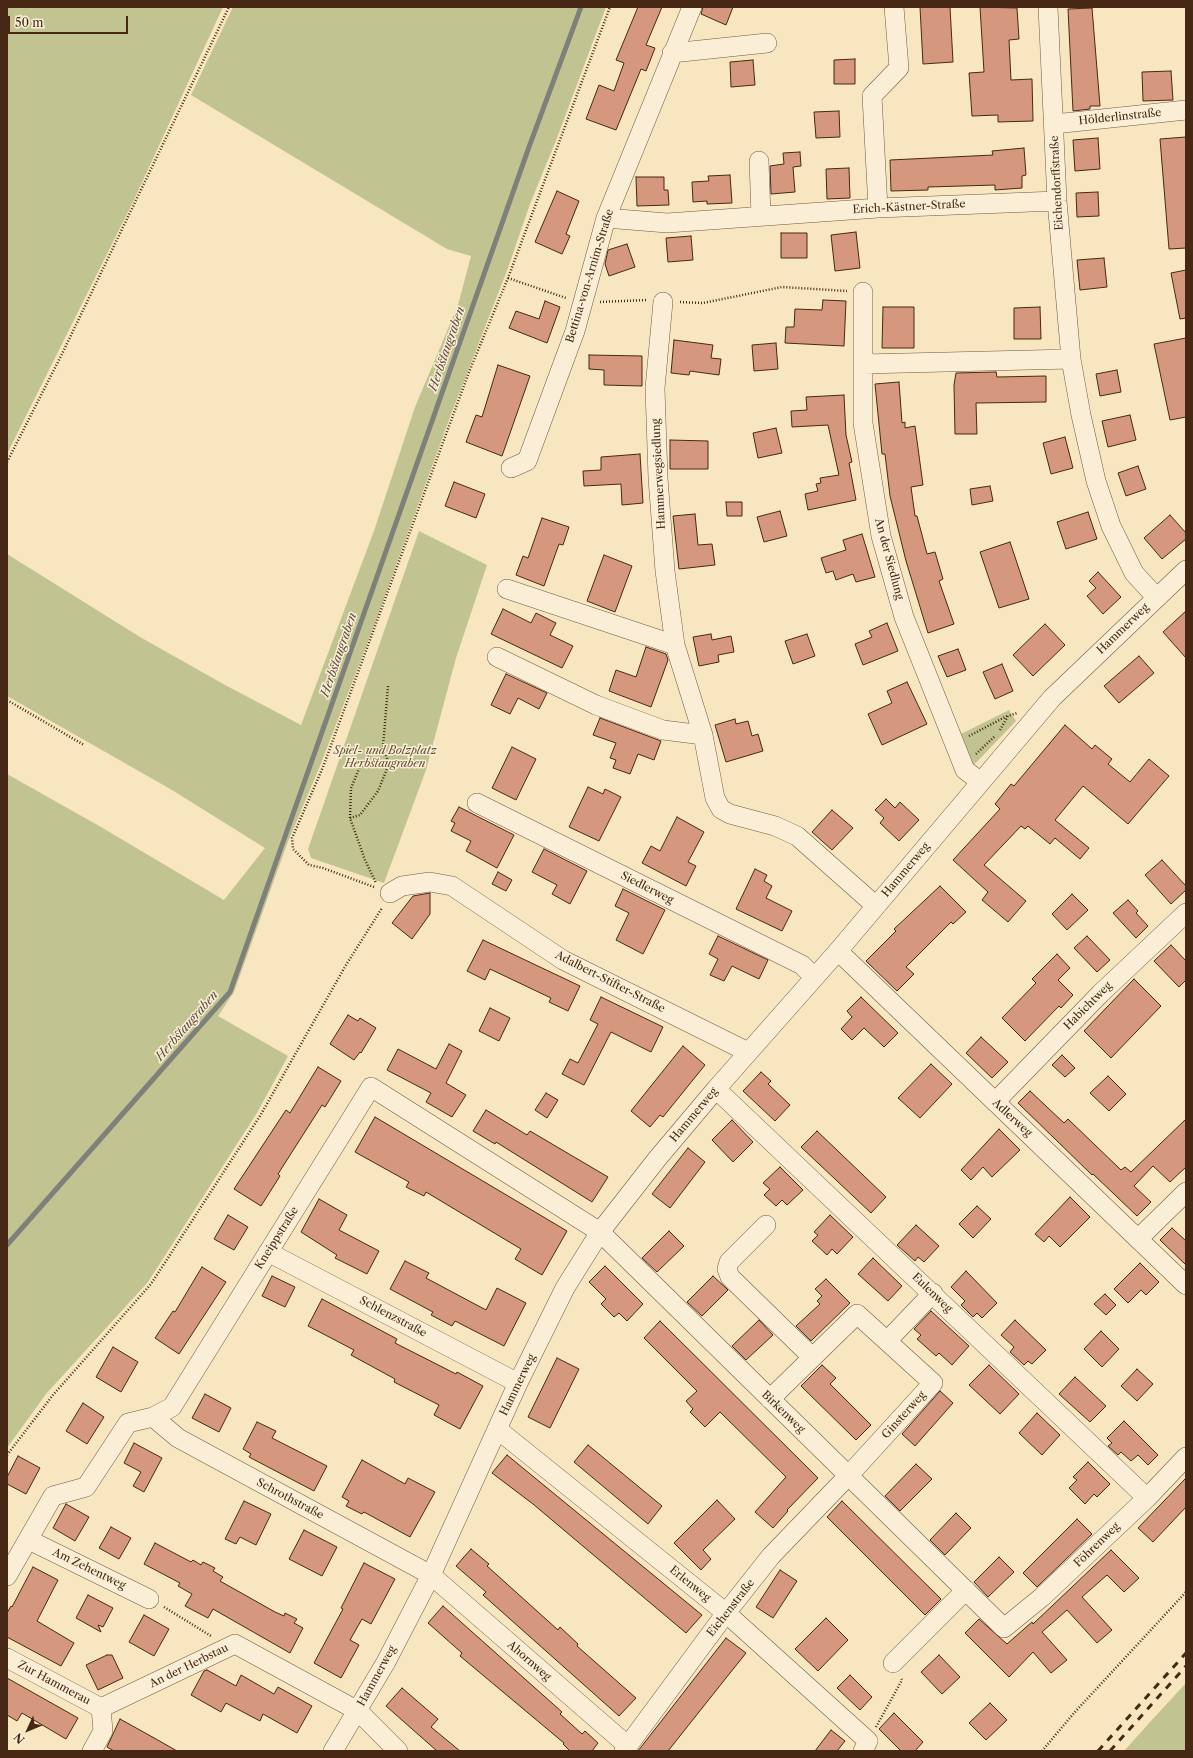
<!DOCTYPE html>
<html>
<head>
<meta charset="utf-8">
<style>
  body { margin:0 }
  #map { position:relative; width:1193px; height:1758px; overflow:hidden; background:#f7e6c0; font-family:"Libre Caslon Text",serif }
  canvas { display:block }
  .frame { position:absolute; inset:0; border:8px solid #472814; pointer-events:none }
  .north { position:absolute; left:8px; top:1710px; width:40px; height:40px; -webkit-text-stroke:3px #faefd6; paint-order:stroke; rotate:226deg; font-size:11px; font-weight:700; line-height:16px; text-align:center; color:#472814 }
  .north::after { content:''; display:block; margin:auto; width:14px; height:18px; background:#472814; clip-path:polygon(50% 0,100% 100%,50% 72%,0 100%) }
  .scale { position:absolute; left:8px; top:16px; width:120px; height:18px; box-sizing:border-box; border:2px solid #472814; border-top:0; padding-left:5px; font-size:12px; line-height:14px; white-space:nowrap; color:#472814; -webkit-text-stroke:3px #faefd6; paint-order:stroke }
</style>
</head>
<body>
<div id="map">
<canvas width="1193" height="1758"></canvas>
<div class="frame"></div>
<div class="north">N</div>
<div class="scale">50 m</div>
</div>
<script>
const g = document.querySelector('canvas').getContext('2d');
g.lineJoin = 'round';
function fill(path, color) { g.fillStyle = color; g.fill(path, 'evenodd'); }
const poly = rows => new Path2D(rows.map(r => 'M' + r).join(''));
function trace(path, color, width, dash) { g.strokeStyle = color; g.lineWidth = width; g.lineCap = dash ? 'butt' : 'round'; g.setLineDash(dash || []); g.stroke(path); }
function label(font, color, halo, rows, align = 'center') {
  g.font = font + ' "Libre Caslon Text",serif'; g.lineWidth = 3; g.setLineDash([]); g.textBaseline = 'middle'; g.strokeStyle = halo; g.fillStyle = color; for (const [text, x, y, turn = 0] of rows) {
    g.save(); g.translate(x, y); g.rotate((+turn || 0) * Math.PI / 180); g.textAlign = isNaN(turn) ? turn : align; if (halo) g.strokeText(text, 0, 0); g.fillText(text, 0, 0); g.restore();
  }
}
const green = poly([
  [7,7,223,7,132,204,7,454],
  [233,7,606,7,557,138,530,204,508,268,450,417,374,626,320,766,287,844,234,992,218,1016,288,1056,257,1113,148,1282,46,1394,7,1448,7,774,101,827,224,900,265,848,172,790,7,696,7,554,140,637,225,685,301,725,374,531,415,407,458,305,471,256,447,249,191,95],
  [419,531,487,565,456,658,426,770,384,883,311,858,308,849],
  [1009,710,1016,721,971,768,957,736],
  [1186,1683,1186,1751,1124,1751,1151,1721]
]);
const stream = poly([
  [7,1245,230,992,529,147,581,7]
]);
const building = poly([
  [638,7,662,7,646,45,655,48,646,71,641,69,616,130,586,119,599,85,614,91,624,63,616,60,638,7],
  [703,7,733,7,726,25,701,14,703,7],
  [920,7,950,7,953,62,923,64,920,7],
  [980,7,1017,8,1019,39,1009,40,1011,80,1032,79,1033,121,998,122,998,115,972,116,969,73,984,72,980,7],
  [1092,8,1100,106,1090,106,1090,109,1073,111,1068,9,1092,8],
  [855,59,855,84,834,84,834,60,855,59],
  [753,60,755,85,731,87,730,62,753,60],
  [1171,71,1173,100,1143,101,1142,72,1171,71],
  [839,111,840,137,816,138,814,112,839,111],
  [1186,137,1186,248,1169,249,1160,139,1186,137],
  [1098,138,1100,169,1075,171,1073,140,1098,138],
  [1024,148,1026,175,1022,176,1022,188,995,190,995,185,928,187,928,190,891,191,890,160,993,155,992,151,1024,148],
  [800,152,801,166,793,167,795,192,771,194,770,166,784,164,783,153,800,152],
  [849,168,850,198,827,199,826,169,849,168],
  [730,175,732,203,707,204,707,201,693,202,692,182,709,181,708,176,730,175],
  [636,177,664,177,664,190,668,190,669,205,637,206,636,177],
  [557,191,579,201,566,234,570,236,562,254,535,242,557,191],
  [1098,192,1099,216,1077,217,1076,193,1098,192],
  [856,232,860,268,835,271,831,235,856,232],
  [781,233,807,233,807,258,781,258,781,233],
  [691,236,693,260,668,262,666,238,691,236],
  [627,244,635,267,609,276,605,264,608,250,627,244],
  [1104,258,1107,287,1080,290,1077,260,1104,258],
  [1186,270,1186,318,1180,319,1171,273,1186,270],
  [823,300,846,301,844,346,785,343,786,327,794,327,795,309,822,310,823,300],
  [545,301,560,307,547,343,509,328,516,311,539,319,545,301],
  [883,307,914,307,914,348,882,348,883,307],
  [1040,307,1041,339,1014,339,1014,308,1040,307],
  [1186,338,1186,417,1170,420,1154,344,1186,338],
  [674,340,713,345,711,358,721,359,719,375,690,371,689,375,671,373,674,340],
  [776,343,778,369,754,371,752,345,776,343],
  [589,355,642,356,642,386,604,385,604,370,589,369,589,355],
  [498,365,530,376,502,456,466,442,476,415,482,417,498,365],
  [1117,370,1121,392,1100,396,1096,374,1117,370],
  [996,372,997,377,1046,376,1046,402,976,403,977,434,955,434,954,385,956,373,996,372],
  [899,382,902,423,905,422,905,428,915,426,923,485,911,487,915,516,917,516,927,554,935,552,943,579,939,581,954,624,928,633,906,561,890,496,885,454,882,454,875,384,899,382],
  [844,395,846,435,852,462,849,463,856,500,808,510,805,494,818,491,816,484,821,483,820,478,839,475,828,425,792,427,791,411,807,410,806,397,844,395],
  [1130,415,1136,440,1108,447,1102,421,1130,415],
  [776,428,782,453,758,458,753,433,776,428],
  [1065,437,1073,468,1051,474,1043,443,1065,437],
  [670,440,708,441,708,469,670,469,670,440],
  [640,454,643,503,622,505,621,484,584,486,583,471,601,470,601,457,640,454],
  [1138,466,1146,489,1126,496,1118,473,1138,466],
  [454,482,485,494,476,518,445,506,454,482],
  [990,486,993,501,972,505,970,489,990,486],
  [726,502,742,502,742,516,727,516,726,502],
  [780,511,787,536,764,542,757,517,780,511],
  [1088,512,1097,539,1066,549,1057,522,1088,512],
  [695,514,698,545,712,544,715,565,679,569,673,516,695,514],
  [1170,515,1186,533,1186,539,1162,559,1144,538,1170,515],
  [542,518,569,527,563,545,559,544,544,586,516,575,523,556,528,558,542,518],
  [862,534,875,577,856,582,853,574,836,580,833,571,826,573,821,558,846,550,843,540,862,534],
  [1010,542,1029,599,999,608,980,552,1010,542],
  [604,555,632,566,615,612,587,601,604,555],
  [1098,572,1121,597,1103,614,1087,596,1096,588,1089,581,1098,572],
  [503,609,531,623,536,613,556,623,550,635,573,646,562,668,491,634,503,609],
  [1186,611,1186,658,1163,632,1186,611],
  [887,623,898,651,863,665,855,644,872,637,869,631,887,623],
  [1045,624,1065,645,1033,676,1013,655,1045,624],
  [711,634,712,640,731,636,734,652,718,655,719,662,699,666,693,637,711,634],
  [807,634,815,656,793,664,785,641,807,634],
  [646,647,666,654,668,660,651,707,609,691,616,670,636,677,646,647],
  [958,649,966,670,947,677,938,656,958,649],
  [1139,656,1154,673,1119,703,1104,686,1139,656],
  [1002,664,1013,691,995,699,983,672,1002,664],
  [506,674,547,693,539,709,518,698,510,714,491,705,506,674],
  [907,682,927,724,882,745,868,714,892,703,887,691,907,682],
  [600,718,661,741,654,760,638,754,630,774,613,768,616,760,610,758,616,743,593,735,600,718],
  [735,719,736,724,748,721,752,736,758,734,763,751,726,762,715,725,735,719],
  [1065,725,1092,749,1095,745,1112,759,1108,764,1130,782,1149,759,1169,776,1128,824,1083,786,1055,820,1089,848,1080,859,1055,838,1050,844,1028,826,1025,829,1021,826,984,865,1026,901,1008,922,982,900,988,892,953,860,1000,809,995,804,1011,784,1014,786,1065,725],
  [512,747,536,759,516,800,492,788,512,747],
  [588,787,603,794,605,789,621,797,599,841,569,827,588,787],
  [886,799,895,808,900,802,919,820,899,841,880,823,884,818,875,810,886,799],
  [459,807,514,835,497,868,466,851,471,841,451,831,455,823,451,821,459,807],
  [832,810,853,828,832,850,812,832,832,810],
  [677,817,704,832,688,862,696,866,686,886,642,863,651,846,660,851,677,817],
  [544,849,587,871,570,904,552,894,557,885,532,872,544,849],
  [1162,860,1186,886,1186,890,1171,904,1145,875,1162,860],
  [755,869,767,875,764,881,772,886,766,898,792,911,782,931,736,909,755,869],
  [498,872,512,880,506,891,492,884,498,872],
  [940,886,966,912,953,924,951,922,906,967,914,974,897,991,866,961,896,931,894,929,940,886],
  [623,889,665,910,643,954,616,940,629,913,615,906,623,889],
  [430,893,430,914,412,939,392,923,413,896,430,893],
  [1072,894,1088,910,1067,930,1052,914,1072,894],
  [1128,900,1138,911,1136,913,1148,926,1136,938,1113,913,1128,900],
  [718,936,768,960,759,979,732,966,724,981,710,975,718,959,709,954,718,936],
  [1087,936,1110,960,1097,972,1074,948,1087,936],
  [483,940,580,986,568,1011,549,1002,551,998,490,969,485,980,467,971,483,940],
  [1171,945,1186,961,1186,980,1179,987,1154,961,1171,945],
  [1057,954,1070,968,1058,980,1073,995,1061,1008,1059,1006,1025,1041,1002,1018,1036,983,1032,979,1057,954],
  [1134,979,1161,1006,1111,1058,1084,1031,1134,979],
  [601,997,663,1027,651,1052,611,1032,584,1085,562,1074,570,1059,578,1063,598,1024,590,1020,601,997],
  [861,997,898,1033,884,1047,864,1028,852,1040,841,1029,852,1017,847,1011,861,997],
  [490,1008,510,1018,499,1041,479,1031,490,1008],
  [348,1015,358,1021,360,1018,376,1028,361,1053,360,1052,354,1060,330,1044,348,1015],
  [981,1037,1008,1062,992,1078,966,1053,981,1037],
  [449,1044,462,1051,446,1083,466,1095,452,1117,426,1102,431,1093,387,1070,398,1049,436,1069,449,1044],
  [683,1046,705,1065,663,1117,660,1115,650,1127,631,1111,683,1046],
  [1062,1055,1075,1068,1065,1077,1052,1065,1062,1055],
  [931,1064,952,1084,920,1118,898,1098,931,1064],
  [318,1067,341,1081,325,1107,322,1105,278,1174,280,1176,261,1206,234,1189,286,1110,290,1113,318,1067],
  [761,1072,771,1081,768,1084,790,1105,775,1121,743,1091,761,1072],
  [1108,1076,1126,1094,1109,1111,1090,1093,1108,1076],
  [1030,1091,1064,1123,1068,1119,1121,1170,1125,1167,1131,1172,1186,1119,1186,1167,1170,1182,1153,1166,1134,1186,1151,1202,1137,1216,1093,1174,1092,1175,1018,1103,1030,1091],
  [546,1093,558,1100,547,1118,535,1110,546,1093],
  [486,1110,527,1135,530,1131,608,1177,592,1202,496,1142,495,1144,473,1131,486,1110],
  [375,1117,567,1231,542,1275,515,1259,521,1249,426,1192,424,1196,406,1187,409,1182,355,1152,375,1117],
  [732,1120,753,1142,733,1162,712,1140,732,1120],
  [999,1129,1020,1150,992,1177,983,1167,971,1180,961,1170,999,1129],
  [817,1131,886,1197,871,1213,801,1147,817,1131],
  [688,1148,705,1162,670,1208,652,1194,688,1148],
  [780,1167,803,1190,787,1205,782,1200,776,1206,764,1195,770,1189,763,1183,780,1167],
  [1070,1197,1090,1217,1060,1247,1049,1236,1044,1242,1035,1234,1070,1197],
  [319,1199,347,1215,339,1230,379,1251,367,1274,335,1258,337,1255,301,1232,319,1199],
  [977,1206,991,1219,973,1238,959,1224,977,1206],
  [228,1215,248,1227,234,1250,214,1239,228,1215],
  [830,1215,853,1237,837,1254,832,1249,827,1255,812,1241,818,1235,814,1232,830,1215],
  [916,1225,939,1246,924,1262,918,1257,915,1261,897,1245,916,1225],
  [1172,1228,1186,1241,1186,1265,1160,1240,1172,1228],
  [669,1231,684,1246,657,1272,642,1258,669,1231],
  [873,1258,902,1286,888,1301,858,1274,873,1258],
  [405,1261,429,1273,426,1278,486,1310,497,1288,526,1303,504,1346,455,1321,452,1326,431,1315,433,1312,390,1289,405,1261],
  [1140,1263,1159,1282,1146,1295,1141,1290,1128,1303,1114,1289,1140,1263],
  [605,1266,643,1304,627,1321,619,1313,614,1317,601,1304,606,1299,589,1282,605,1266],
  [202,1267,226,1282,179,1354,155,1338,173,1311,175,1312,202,1267],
  [966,1271,997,1303,982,1318,977,1313,973,1317,961,1305,965,1301,951,1287,966,1271],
  [272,1276,295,1287,285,1307,262,1296,272,1276],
  [713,1276,728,1290,702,1316,687,1302,713,1276],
  [826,1279,850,1303,811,1341,796,1326,820,1304,817,1301,822,1296,815,1289,826,1279],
  [1105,1294,1116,1305,1106,1315,1094,1304,1105,1294],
  [322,1299,397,1339,395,1343,456,1374,457,1372,483,1386,460,1429,434,1415,439,1405,394,1382,395,1379,351,1355,354,1350,308,1326,322,1299],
  [931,1311,969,1346,952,1365,939,1353,936,1356,917,1339,921,1335,914,1329,931,1311],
  [759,1320,773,1335,746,1360,732,1346,759,1320],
  [1015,1320,1046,1350,1032,1364,1028,1361,1024,1365,1010,1352,1014,1347,1001,1335,1015,1320],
  [660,1321,818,1478,787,1510,788,1511,773,1528,755,1512,786,1477,720,1412,705,1427,690,1412,693,1409,686,1401,697,1391,644,1338,660,1321],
  [1101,1331,1119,1349,1102,1367,1084,1349,1101,1331],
  [113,1347,138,1362,121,1392,96,1377,113,1347],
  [557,1358,579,1369,550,1428,528,1417,557,1358],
  [822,1365,836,1378,830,1384,871,1425,856,1440,801,1386,822,1365],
  [989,1365,1019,1394,1000,1414,969,1385,989,1365],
  [1137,1369,1153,1384,1137,1401,1121,1386,1137,1369],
  [1075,1377,1106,1406,1090,1422,1059,1394,1075,1377],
  [940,1391,953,1403,915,1446,902,1434,940,1391],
  [205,1394,231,1408,219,1432,192,1418,205,1394],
  [83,1403,104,1417,87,1444,66,1431,83,1403],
  [1037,1413,1060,1435,1042,1455,1019,1433,1037,1413],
  [1124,1421,1158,1455,1148,1465,1138,1455,1131,1461,1121,1452,1118,1455,1108,1446,1112,1443,1107,1438,1124,1421],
  [257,1422,276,1431,272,1438,327,1466,314,1491,249,1457,251,1454,243,1449,257,1422],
  [134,1443,162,1458,144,1492,133,1486,141,1472,124,1463,134,1443],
  [588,1445,662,1506,648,1524,574,1462,588,1445],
  [507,1455,702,1615,686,1633,533,1504,492,1473,507,1455],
  [18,1456,40,1468,26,1494,7,1484,7,1477,18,1456],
  [362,1460,405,1484,408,1478,435,1492,410,1537,364,1512,362,1514,346,1506,349,1501,342,1497,362,1460],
  [1088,1462,1110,1484,1097,1497,1094,1494,1085,1504,1069,1488,1077,1480,1073,1477,1088,1462],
  [916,1464,932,1479,900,1511,885,1496,916,1464],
  [1186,1478,1186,1507,1153,1542,1138,1528,1186,1478],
  [717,1500,735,1519,703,1550,711,1559,701,1570,674,1543,717,1500],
  [244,1501,271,1514,256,1545,240,1537,236,1544,225,1539,244,1501],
  [842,1501,941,1599,925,1615,827,1517,842,1501],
  [66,1504,89,1517,75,1541,53,1528,66,1504],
  [956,1513,971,1528,945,1555,930,1540,956,1513],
  [1077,1519,1092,1534,1037,1587,1023,1573,1077,1519],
  [111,1527,131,1538,119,1559,99,1548,111,1527],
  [304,1530,337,1547,322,1576,289,1559,304,1530],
  [155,1543,191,1562,193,1560,201,1565,203,1562,215,1568,213,1571,223,1577,220,1581,275,1612,284,1616,285,1613,297,1619,294,1623,303,1628,290,1653,213,1609,208,1618,185,1606,192,1594,178,1586,180,1583,144,1564,155,1543],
  [471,1549,489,1564,487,1566,558,1630,560,1627,578,1644,577,1646,636,1698,619,1716,483,1595,486,1592,456,1566,471,1549],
  [1111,1550,1139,1578,1124,1592,1107,1575,1082,1597,1112,1630,1097,1643,1067,1610,1042,1632,1067,1660,1051,1673,1033,1652,1009,1677,965,1633,979,1619,1007,1644,1032,1622,1033,1624,1111,1550],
  [999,1557,1014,1572,988,1597,974,1582,999,1557],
  [364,1563,395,1579,371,1624,362,1619,350,1640,359,1645,341,1678,314,1663,343,1609,341,1608,364,1563],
  [33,1567,58,1580,37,1621,74,1643,61,1666,7,1637,7,1613,11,1606,12,1607,33,1567],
  [780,1570,797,1581,773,1618,756,1607,780,1570],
  [88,1595,113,1608,103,1627,98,1625,101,1632,76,1618,88,1595],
  [443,1606,562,1712,560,1714,582,1734,585,1731,598,1743,592,1751,570,1751,563,1744,564,1743,460,1656,462,1653,428,1623,443,1606],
  [144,1615,169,1629,154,1656,129,1642,144,1615],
  [826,1618,848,1640,818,1671,795,1649,826,1618],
  [726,1638,746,1653,730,1673,668,1751,638,1751,726,1638],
  [107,1655,112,1655,123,1678,98,1690,86,1665,107,1655],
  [939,1655,960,1677,942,1694,921,1672,939,1655],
  [207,1670,236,1686,241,1675,274,1694,278,1687,312,1706,297,1733,263,1714,260,1721,226,1703,221,1712,191,1695,204,1671,207,1670],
  [850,1675,872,1697,860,1710,837,1688,850,1675],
  [7,1678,78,1718,66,1739,22,1713,17,1721,7,1715,7,1678],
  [402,1688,438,1719,431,1727,460,1751,437,1751,386,1706,402,1688],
  [990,1703,1007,1720,986,1740,969,1723,990,1703],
  [894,1713,923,1742,915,1751,901,1751,879,1729,894,1713],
  [120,1719,156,1739,177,1751,114,1751,107,1747,120,1719],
  [831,1730,845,1741,837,1751,815,1751,831,1730]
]);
const path = poly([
  [508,278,566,298],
  [600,302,647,300],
  [680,302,703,303,782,287,847,291],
  [7,462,61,356,229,7],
  [7,700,84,745],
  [1000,730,1008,716,1017,713],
  [969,736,1007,716],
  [383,747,388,686],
  [976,754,995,736],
  [350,818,360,815,378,791,389,764,383,747,371,752,359,769,351,788,350,818,365,860,376,883],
  [374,887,323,868,309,865,293,849,292,838,323,767,469,372,508,278,610,7],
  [7,1455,53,1395,151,1284,260,1116,346,965,382,908],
  [164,1607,211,1636],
  [876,1727,902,1680,901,1677],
  [1042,1751,1074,1713,1186,1592]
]);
const minor = poly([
  [1048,7,1057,201,1071,359,1081,415,1096,481,1111,526,1134,573,1156,597],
  [672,53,767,43],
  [1054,124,1186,110],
  [759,161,761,216],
  [878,208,872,96,899,68,894,7],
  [606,218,667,223,878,208,1057,201],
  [863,292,863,423,881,536,904,617,965,770,981,782],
  [663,302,655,388,658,478,665,571,675,645,703,735,715,798,721,809,730,814,775,826,797,836,876,906],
  [863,364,1071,359],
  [511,468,527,461,575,331,606,218,692,7],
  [507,589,675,645],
  [497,657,596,705,663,730,703,735],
  [477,803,802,965,814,977],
  [390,893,402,886,430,882,452,886,563,960,748,1052],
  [838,951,1186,1285],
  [716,1089,1147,1498],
  [995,1102,1101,993,1186,913],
  [766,1225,729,1262,727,1269,730,1277,812,1357],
  [1139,1238,1186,1192],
  [268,1252,518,1383],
  [887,1341,933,1293],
  [153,1417,178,1438,431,1575,628,1746],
  [497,1429,726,1613,868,1741,863,1751],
  [29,1540,149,1599],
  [7,1576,53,1496,86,1487,128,1423,153,1417,172,1407,371,1087,600,1232,1004,1628,1042,1597,1147,1498,1186,1457],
  [7,1658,101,1708],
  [893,1663,966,1590],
  [101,1708,235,1644,358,1711,398,1751],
  [92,1751,103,1731,101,1708],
  [333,1751,386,1662,431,1575,518,1383,565,1288,600,1232,657,1159,716,1089,838,951,1052,698,1186,570],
  [624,1751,726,1613,771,1556,849,1475,933,1383,857,1314,770,1399]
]);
const rail = poly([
  [1098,1751,1186,1653],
  [1110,1751,1186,1666]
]);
const streetNames = [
  ["Hölderlinstraße",1120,117,-6],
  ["Eichendorffstraße",1057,183,-93],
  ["Erich-Kästner-Straße",909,207,-3],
  ["Bettina-von-Arnim-Straße",590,276,-73],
  ["Hammerwegsiedlung",659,474,-93],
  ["An der Siedlung",889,559,75],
  ["Hammerweg",1123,629,-44],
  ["Hammerweg",906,870,-50],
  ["Siedlerweg",647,888,27],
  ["Adalbert-Stifter-Straße",610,982,27],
  ["Habichtweg",1088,1006,-45],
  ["Hammerweg",694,1115,-50],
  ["Adlerweg",1012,1118,43],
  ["Kneippstraße",277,1238,-58],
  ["Eulenweg",932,1293,44],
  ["Schlenzstraße",393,1317,28],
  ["Hammerweg",518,1385,-64],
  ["Birkenweg",783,1412,44],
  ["Ginsterweg",904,1415,-48],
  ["Schrothstraße",290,1499,28],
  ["Föhrenweg",1097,1545,-44],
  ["Am Zehentweg",89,1569,26],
  ["Erlenweg",690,1584,39],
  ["Eichenstraße",731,1608,-52],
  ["Ahornweg",529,1661,41],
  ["An der Herbstau",189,1666,-26],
  ["Hammerweg",377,1676,-61],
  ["Zur Hammerau",54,1683,28]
];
const parkNames = [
  ["Spiel- und Bolzplatz",385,751],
  ["Herbstaugraben",385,764]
];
const waterNames = [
  ["Herbstaugraben",447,349,-71],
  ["Herbstaugraben",339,655,-71],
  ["Herbstaugraben",187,1026,-49]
];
fill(green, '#c1c490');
trace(stream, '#7e817a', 5);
fill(building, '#d5977e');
trace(building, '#472814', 1);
trace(minor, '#73583f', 20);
trace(path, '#472814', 2.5, [1, 2]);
trace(minor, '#faefd6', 19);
trace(rail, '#472814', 3, [7, 7]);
label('11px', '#472814', '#faefd6', streetNames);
label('italic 11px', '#664f33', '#faefd6', parkNames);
label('italic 12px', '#5e4d3e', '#faefd6', waterNames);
</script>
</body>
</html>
